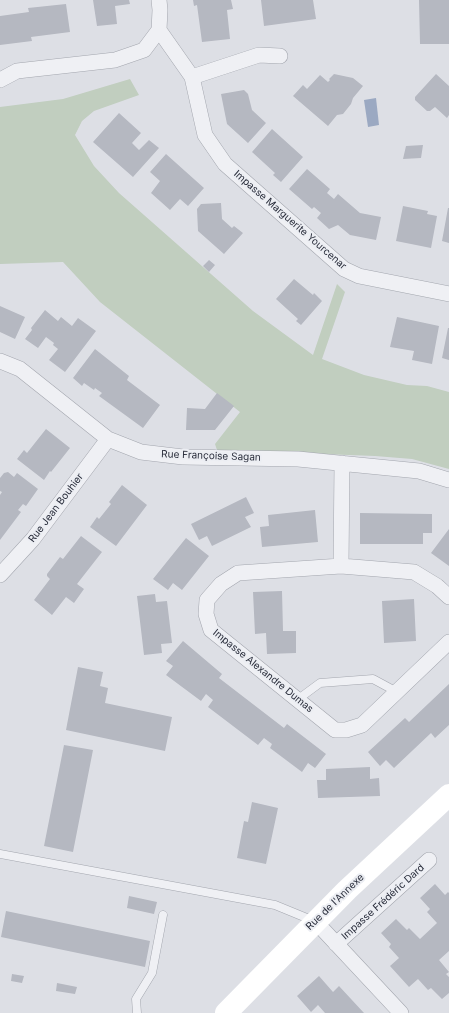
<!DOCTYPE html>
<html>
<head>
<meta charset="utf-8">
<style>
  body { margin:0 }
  canvas { display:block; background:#dddfe5 }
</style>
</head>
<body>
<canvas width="449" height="1013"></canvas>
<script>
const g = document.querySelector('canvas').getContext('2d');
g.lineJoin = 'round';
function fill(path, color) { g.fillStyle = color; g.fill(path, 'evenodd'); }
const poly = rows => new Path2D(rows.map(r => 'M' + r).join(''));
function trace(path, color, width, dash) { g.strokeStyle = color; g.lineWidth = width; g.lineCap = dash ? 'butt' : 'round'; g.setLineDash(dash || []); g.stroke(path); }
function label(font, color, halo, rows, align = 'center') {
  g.font = font + ' Inter,sans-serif'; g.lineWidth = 4; g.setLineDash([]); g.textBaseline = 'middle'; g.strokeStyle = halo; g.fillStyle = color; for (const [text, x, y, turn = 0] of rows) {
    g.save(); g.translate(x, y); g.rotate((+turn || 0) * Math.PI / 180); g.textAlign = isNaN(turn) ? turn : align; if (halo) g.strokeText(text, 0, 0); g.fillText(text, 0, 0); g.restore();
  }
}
const green = poly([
  [130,79,139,95,94,111,82,121,75,135,94,166,119,193,253,311,313,355,337,284,345,292,322,359,364,375,407,385,427,386,449,392,449,469,412,459,375,456,217,450,215,444,240,412,100,302,63,262,0,264,0,107,63,99]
]);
const water = poly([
  [376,98,379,125,368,127,364,100]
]);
const building = poly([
  [93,0,129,0,130,4,115,6,117,24,97,26],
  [193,0,231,0,233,9,227,10,230,39,202,42,197,5,194,6],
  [261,0,313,0,316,19,264,26],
  [419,0,449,0,449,44,420,44],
  [66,4,70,32,31,37,32,41,0,45,0,16,29,12,28,8],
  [334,74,353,78,363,86,353,98,351,104,343,114,337,115,328,126,293,96,303,85,307,89,320,75,328,82,330,80,329,79],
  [436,74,449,86,449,115,447,118,435,107,430,111,427,111,415,100,415,97],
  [244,90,248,94,252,110,266,123,248,143,227,124,221,94],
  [119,113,141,133,132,143,139,150,149,140,159,148,133,177,93,142],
  [272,129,303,157,281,182,273,175,275,173,252,152],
  [423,145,421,158,403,159,406,146],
  [166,154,204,188,188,206,180,199,170,210,151,193,160,181,150,172],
  [307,169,330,189,327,193,334,199,338,194,360,213,381,217,376,240,350,235,338,225,329,229,317,218,321,213,314,207,312,209,289,189],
  [221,203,222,219,232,228,234,226,243,233,224,254,198,231,197,209,201,204],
  [403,206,428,211,427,214,437,216,431,248,396,241],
  [448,208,449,208,449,243,442,241],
  [209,260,215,265,209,272,203,266],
  [294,279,313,295,314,293,322,301,301,325,296,321,298,319,276,299],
  [0,306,25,317,15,339,0,332],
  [45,310,58,321,61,317,72,326,78,318,96,331,65,372,49,360,58,349,53,345,54,343,46,337,38,348,25,339,32,330,31,328],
  [397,317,439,326,432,364,412,360,414,351,390,347],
  [448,328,449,328,449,360,442,358],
  [95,349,129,376,127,380,160,405,143,428,99,396,102,393,95,388,94,390,84,383,82,386,73,378],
  [217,393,234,406,215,430,186,430,187,408,205,409],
  [46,429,70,448,51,472,50,471,44,480,17,459,24,450,27,453],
  [8,472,14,477,17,473,38,489,26,506,23,504,18,510,21,512,0,540,0,495,2,492,0,491,0,478,4,473],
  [122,485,147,505,116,546,90,527,97,517,99,519,111,504,109,502],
  [246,497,254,513,245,517,251,527,212,546,207,536,199,540,191,524],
  [315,510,318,542,262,547,260,527,269,526,268,515],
  [360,513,432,514,432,533,423,533,423,544,360,544],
  [449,529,449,566,431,553],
  [81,536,102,552,77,584,84,589,74,603,66,597,52,615,34,600,50,579,47,576,47,574,60,557,63,559],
  [186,538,209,556,182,590,173,583,168,590,153,579],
  [282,591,283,631,296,631,296,653,267,654,266,633,255,634,253,592],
  [155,594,156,602,167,601,172,643,161,644,162,653,144,655,137,596],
  [414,599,416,641,384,643,382,601],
  [183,641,222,674,219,678,284,728,287,724,326,754,315,768,308,763,302,772,270,748,272,744,264,738,258,745,208,707,213,700,206,694,201,701,166,675,173,666,166,661],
  [78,667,103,672,100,686,108,688,105,703,172,717,165,751,66,730],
  [449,684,449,725,435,738,431,733,394,768,386,760,380,766,368,752,405,718,409,722],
  [64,745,93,750,73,852,44,846],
  [370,767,370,779,379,778,380,796,318,798,317,780,326,780,326,769],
  [252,802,278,808,266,864,237,858,244,821,248,822],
  [435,884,445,895,448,892,449,893,449,951,439,960,449,972,446,974,449,977,449,993,442,999,431,988,428,990,418,979,409,987,390,966,399,958,389,947,391,944,381,933,396,919,407,930,409,928,420,939,437,923,427,912,430,909,420,898],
  [129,896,157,902,154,914,127,908],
  [6,911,150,941,145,967,1,937],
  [12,974,24,976,22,983,11,981],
  [319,976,333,992,339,986,364,1013,325,1013,318,1005,311,1012,297,996],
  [57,983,77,987,75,994,56,991]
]);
const lane = poly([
  [297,700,320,683,373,679,397,692],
  [0,854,275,905,314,921],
  [137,1013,136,999,152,973,163,915]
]);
const street = poly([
  [159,0,160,10,159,30],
  [159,30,192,77,205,135,225,164,344,269,359,276,449,294],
  [192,77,259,55,280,56],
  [0,80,17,71,115,60,144,50,159,30],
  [0,361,20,369,108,439,141,452,183,457,298,459,419,471,449,480],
  [341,566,342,463],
  [0,575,33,539,108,439],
  [449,597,437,586,414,572,341,566,238,573,221,584,207,600,206,614,211,630,335,730,346,730,362,725,449,642],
  [315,921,401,1013],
  [336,944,429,860]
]);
const secondary = poly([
  [226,1013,347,890,449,795]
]);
const streetNames = [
  ["Impasse Marguerite Yourcenar",290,220,41],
  ["Rue Françoise Sagan",211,456,2],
  ["Rue Jean Bouhier",56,508,-53],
  ["Impasse Alexandre Dumas",263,671,39],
  ["Rue de l'Annexe",335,902,-44],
  ["Impasse Frédéric Dard",383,902,-42]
];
fill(green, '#c1cebf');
fill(water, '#9ba9c2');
fill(building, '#b5b8c1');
trace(lane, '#a3a6ae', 9);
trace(street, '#a3a6ae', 16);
trace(lane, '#eff0f4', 8);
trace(street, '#eff0f4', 15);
trace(secondary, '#fff', 22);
label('10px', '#282c3a', '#eceef3', streetNames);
</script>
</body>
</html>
